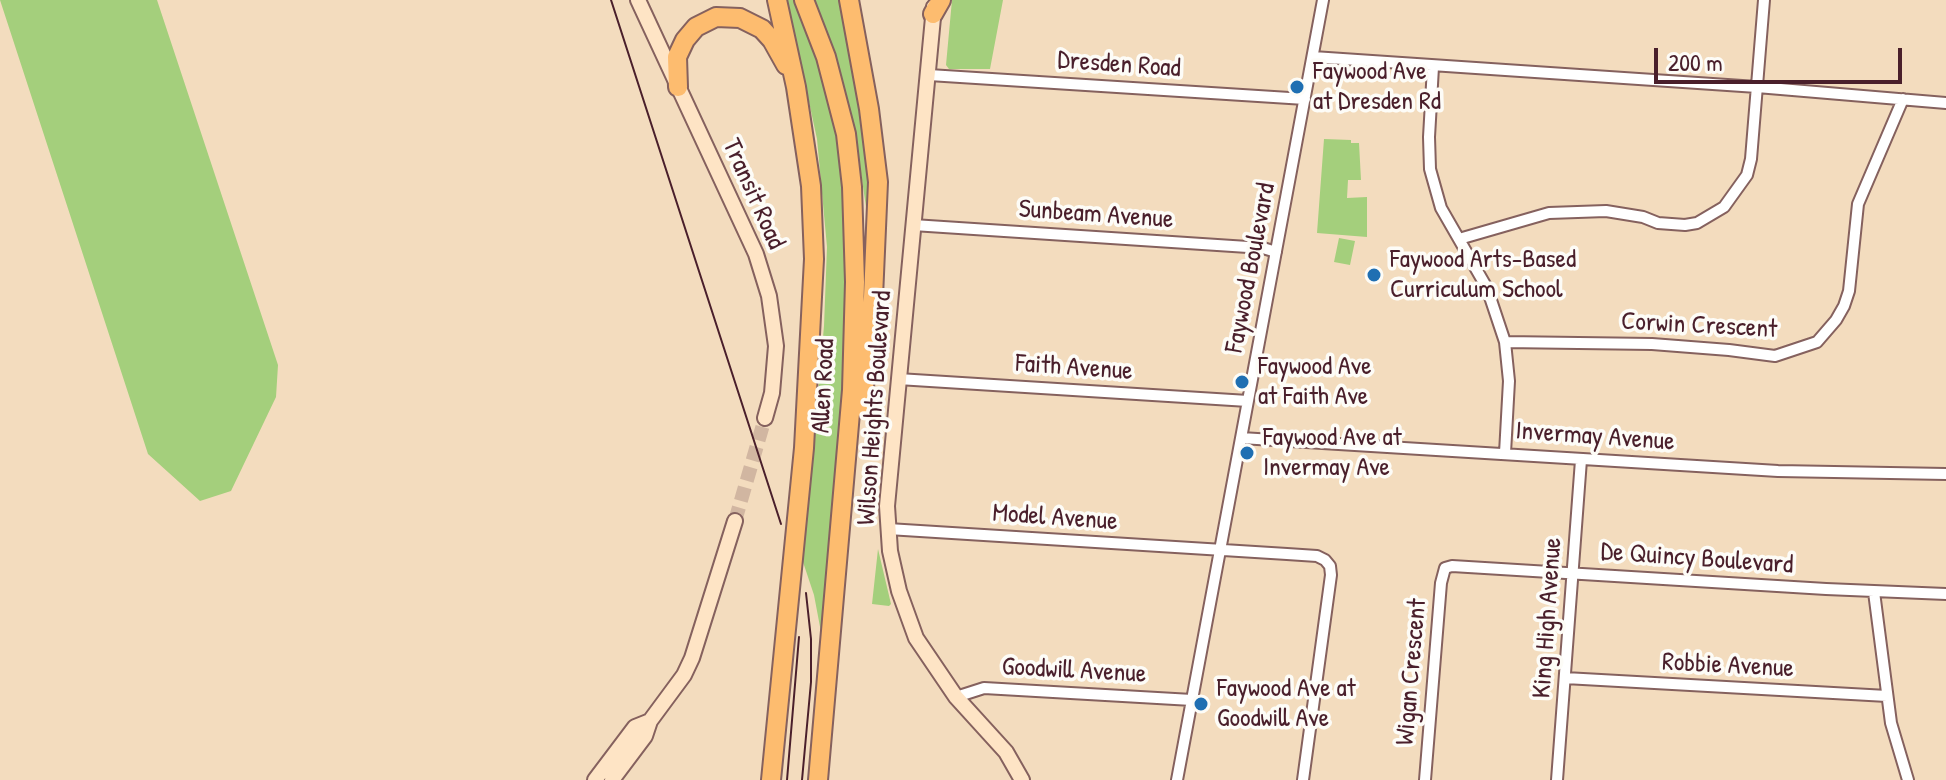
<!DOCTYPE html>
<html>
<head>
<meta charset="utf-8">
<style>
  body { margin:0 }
  #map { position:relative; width:1946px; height:780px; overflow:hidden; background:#f3dcbe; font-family:"Patrick Hand",sans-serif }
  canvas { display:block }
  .scale { position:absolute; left:1654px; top:48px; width:248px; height:36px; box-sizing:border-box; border:4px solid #4a1f2b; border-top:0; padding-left:10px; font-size:24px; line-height:28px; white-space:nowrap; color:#4a1f2b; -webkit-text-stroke:6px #fdfcf7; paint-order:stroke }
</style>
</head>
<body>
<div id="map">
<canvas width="1946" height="780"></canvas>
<div class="scale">200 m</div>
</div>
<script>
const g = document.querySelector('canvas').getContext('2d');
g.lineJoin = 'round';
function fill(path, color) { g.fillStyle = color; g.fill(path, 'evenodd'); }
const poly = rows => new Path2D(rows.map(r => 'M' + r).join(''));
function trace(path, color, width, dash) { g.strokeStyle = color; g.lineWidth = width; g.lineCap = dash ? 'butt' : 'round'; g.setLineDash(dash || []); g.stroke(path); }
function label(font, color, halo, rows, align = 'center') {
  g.font = font + ' "Patrick Hand",sans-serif'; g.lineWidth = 7; g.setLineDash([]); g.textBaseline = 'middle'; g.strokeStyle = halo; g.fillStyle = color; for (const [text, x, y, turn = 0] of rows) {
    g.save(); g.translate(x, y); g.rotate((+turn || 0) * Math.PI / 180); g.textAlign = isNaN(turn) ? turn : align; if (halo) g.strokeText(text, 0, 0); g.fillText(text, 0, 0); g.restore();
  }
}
const green = poly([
  [0,0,157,0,278,365,276,397,231,491,200,501,148,454],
  [787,0,798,0,811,34,841,149,847,220,846,366,821,632,814,595,803,562,824,326,827,247,817,139],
  [810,0,841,0,871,164,868,220,856,140,847,101,832,54],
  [952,0,1003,0,990,69,949,69,946,65],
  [1324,139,1351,140,1351,143,1359,143,1361,180,1348,180,1347,198,1367,197,1367,237,1317,233],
  [1339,238,1355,241,1350,265,1334,262],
  [878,549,891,604,889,606,872,604]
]);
const secondaryTunnel = poly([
  [735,521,765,418]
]);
const street = poly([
  [1313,57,1757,87,1946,103],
  [1433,67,1429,137,1430,169,1441,208,1487,288,1505,342,1509,381,1505,453],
  [929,75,1305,99],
  [913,225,1263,248,1276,252],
  [1459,239,1549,213,1606,211,1643,217,1658,223,1685,225,1697,223,1724,207,1747,175,1751,159,1764,0],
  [1505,342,1652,344,1729,350,1775,356,1817,342,1836,320,1844,306,1849,291,1858,204,1903,99],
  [898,379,1248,401],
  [1241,438,1778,471,1946,474],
  [888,529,1287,554,1317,556,1325,560,1330,566,1331,575,1303,780],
  [1874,592,1891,723,1908,780],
  [1565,678,1887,696],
  [956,697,984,688,1192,700],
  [1177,780,1323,0],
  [1425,780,1441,583,1445,568,1452,566,1826,589,1946,594],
  [1557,780,1581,460]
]);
const secondary = poly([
  [638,0,756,254,769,296,776,346,772,393,765,418],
  [934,7,887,506,890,551,899,591,916,638,956,697,1006,752,1022,780],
  [595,780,635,727,650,721],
  [612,780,645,736,650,721,684,675,692,658,735,521]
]);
const highway = poly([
  [804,0,826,57,846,134,852,187,855,282,852,390,818,780],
  [849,0,869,109,878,182,873,297,862,407],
  [933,14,941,0],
  [678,87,677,57,685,40,696,27,716,17,740,18,762,29,772,40,786,65],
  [771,780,804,448,814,259,811,186,796,87,777,0]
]);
const rail = poly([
  [611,0,781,524],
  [787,780,799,637],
  [802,780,811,682,811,639,806,593]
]);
const markers = [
  [1297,87,8,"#1f6fb2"],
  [1374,275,8,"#1f6fb2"],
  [1242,382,8,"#1f6fb2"],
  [1247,453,8,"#1f6fb2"],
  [1201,704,8,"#1f6fb2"]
];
const streetNames = [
  ["Dresden Road",1119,65,4],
  ["Transit Road",753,194,66],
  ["Sunbeam Avenue",1096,215,4],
  ["Faywood Boulevard",1251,268,-79],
  ["Corwin Crescent",1699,326,3],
  ["Faith Avenue",1074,368,4],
  ["Allen Road",824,386,-87],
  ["Wilson Heights Boulevard",875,408,-86],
  ["Invermay Avenue",1595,437,4],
  ["Model Avenue",1055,518,4],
  ["De Quincy Boulevard",1697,559,4],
  ["King High Avenue",1548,618,-86],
  ["Robbie Avenue",1728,666,3],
  ["Goodwill Avenue",1074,671,3],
  ["Wigan Crescent",1412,672,-85]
];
const poiNames = [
  ["Faywood Ave",1313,72],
  ["at Dresden Rd",1313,102],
  ["Faywood Arts-Based",1390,260],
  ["Curriculum School",1390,290],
  ["Faywood Ave",1258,367],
  ["at Faith Ave",1258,397],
  ["Faywood Ave at",1263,438],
  ["Invermay Ave",1263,468],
  ["Faywood Ave at",1217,689],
  ["Goodwill Ave",1217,719]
];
fill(green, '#a4cf7c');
trace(secondaryTunnel, '#d1b6a1', 14, [14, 7]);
trace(street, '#85615e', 14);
trace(secondary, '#85615e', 18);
trace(highway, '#85615e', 22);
trace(street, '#fff', 10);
trace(secondary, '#fee4c5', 14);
trace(highway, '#fdbc6f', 18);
trace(rail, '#4a1f2b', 2);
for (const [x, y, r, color] of markers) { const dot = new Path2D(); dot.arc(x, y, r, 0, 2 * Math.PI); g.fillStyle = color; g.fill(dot); trace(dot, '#fdfcf7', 3); }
label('26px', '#4a1f2b', '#fdfcf7', streetNames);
label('26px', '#4a1f2b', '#fdfcf7', poiNames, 'left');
</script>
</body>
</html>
